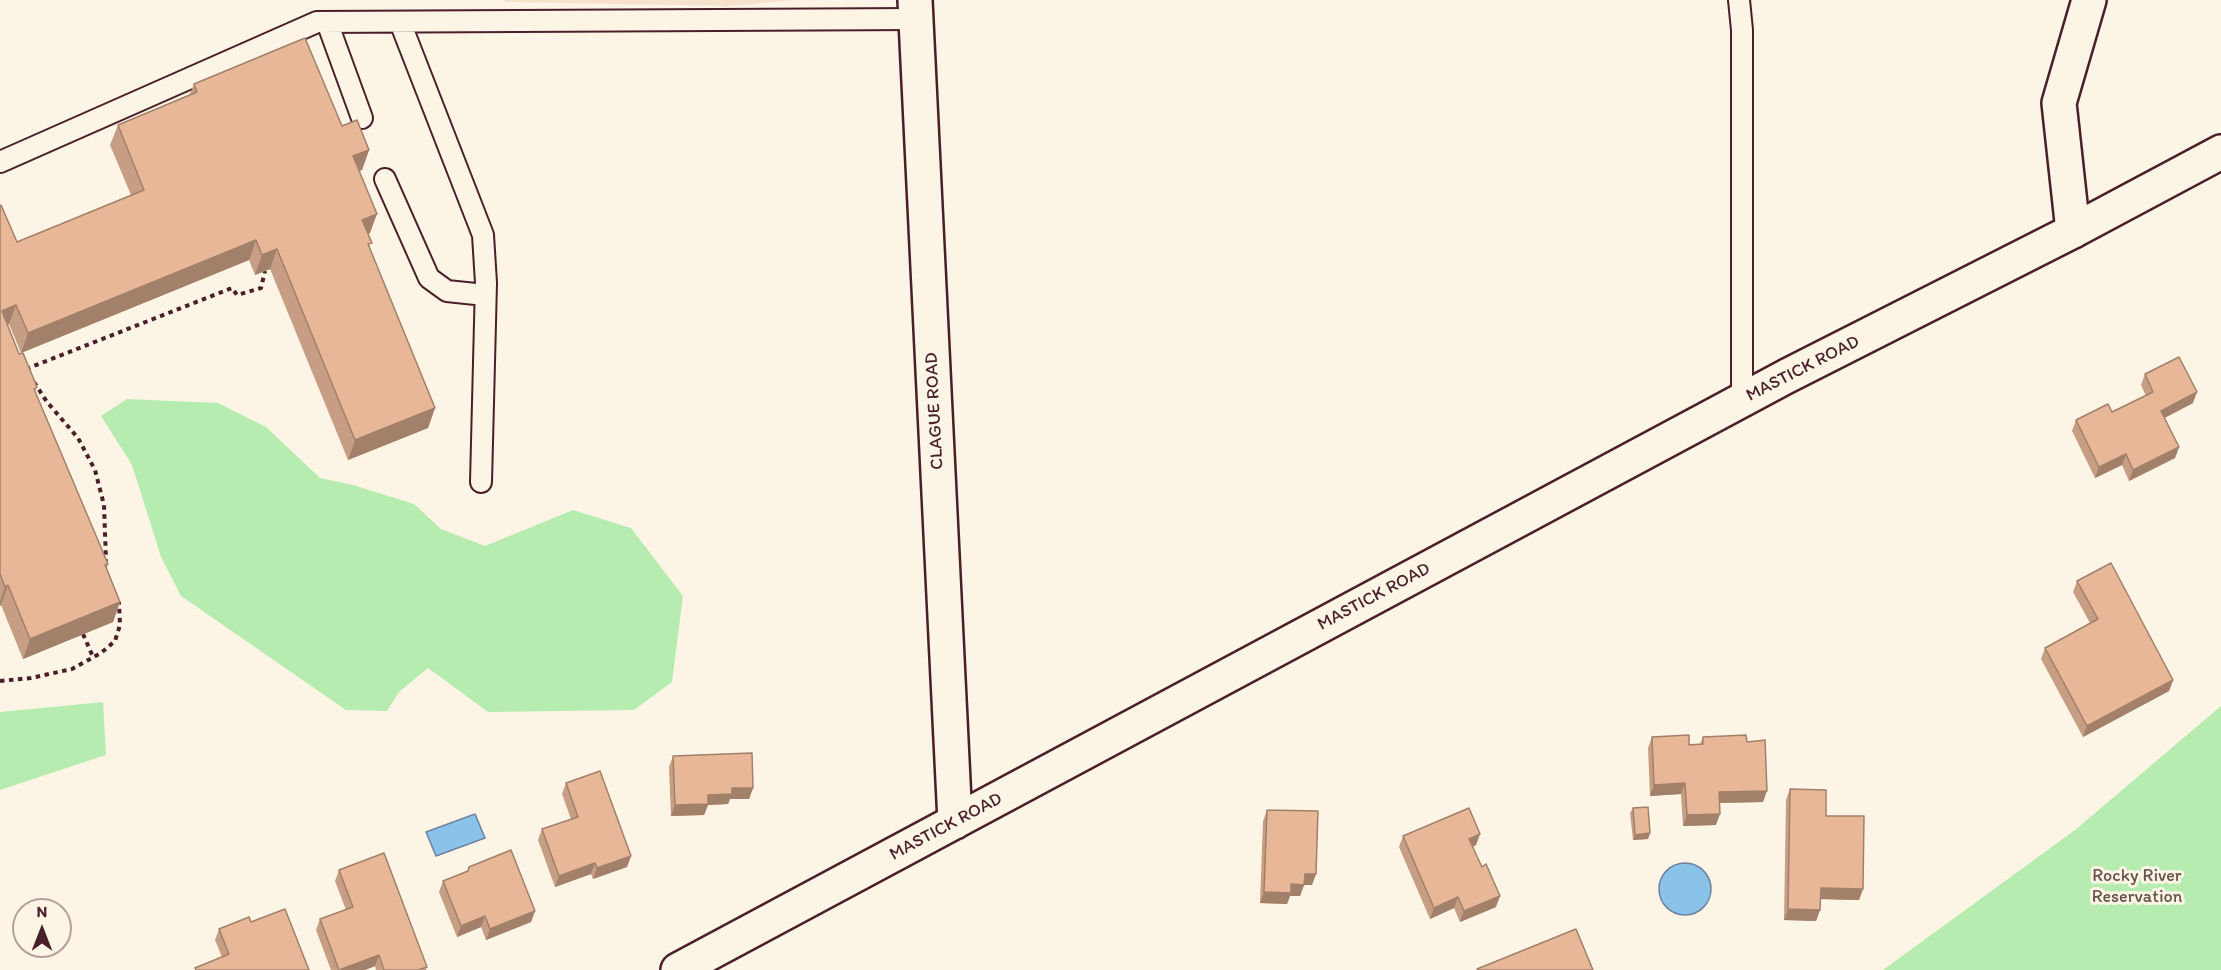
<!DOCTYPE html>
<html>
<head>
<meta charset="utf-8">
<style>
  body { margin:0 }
  #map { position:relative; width:2221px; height:970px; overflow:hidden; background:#fcf5e5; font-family:Itim,sans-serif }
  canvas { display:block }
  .north { position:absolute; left:12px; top:898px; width:60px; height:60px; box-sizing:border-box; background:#fcf5e5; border:2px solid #b59f9b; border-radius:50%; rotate:0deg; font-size:16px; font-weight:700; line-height:24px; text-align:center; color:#4a1f2b }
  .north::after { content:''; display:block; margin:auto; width:21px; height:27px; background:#4a1f2b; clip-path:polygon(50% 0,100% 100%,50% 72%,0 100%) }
</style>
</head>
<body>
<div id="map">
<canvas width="2221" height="970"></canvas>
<div class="north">N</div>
</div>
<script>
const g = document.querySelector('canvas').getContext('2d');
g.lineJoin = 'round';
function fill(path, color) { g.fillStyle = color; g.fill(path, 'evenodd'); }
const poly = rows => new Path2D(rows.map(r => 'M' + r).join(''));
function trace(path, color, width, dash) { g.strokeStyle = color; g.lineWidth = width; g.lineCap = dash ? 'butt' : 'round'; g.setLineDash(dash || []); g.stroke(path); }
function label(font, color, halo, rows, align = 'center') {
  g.font = font + ' Itim,sans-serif'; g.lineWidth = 6; g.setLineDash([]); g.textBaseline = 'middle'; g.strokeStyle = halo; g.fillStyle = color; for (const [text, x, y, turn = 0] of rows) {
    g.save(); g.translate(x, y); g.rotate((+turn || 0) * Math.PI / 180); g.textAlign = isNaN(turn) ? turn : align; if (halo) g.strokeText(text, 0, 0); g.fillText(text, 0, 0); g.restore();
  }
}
const built = poly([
  [504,0,795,0,730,6,505,2]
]);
const green = poly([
  [127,399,218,403,266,427,320,478,353,485,414,504,441,529,485,546,573,510,631,528,683,596,672,682,634,710,488,712,428,668,399,692,387,711,346,710,181,596,161,557,132,465,101,416],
  [103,702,106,755,0,790,0,712],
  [2221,706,2221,970,1883,970,2075,830]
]);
const water = poly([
  [475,814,485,838,436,856,426,832,475,814],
  '1659 889a26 26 0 1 1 52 0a26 26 0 1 1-52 0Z'
]);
const path = poly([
  [26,369,232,288,237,295,261,288,265,271],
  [34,382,47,402,78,438,95,470,104,505,106,561],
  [83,634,93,657],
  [0,681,31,678,72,669,101,653,115,641,120,625,119,602]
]);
const service = poly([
  [1739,0,1742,30,1742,400],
  [327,22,362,118],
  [400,22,483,235,486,283,481,482],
  [0,162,317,22,916,19],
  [385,179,429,278,447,291,485,295]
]);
const minor = poly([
  [2073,231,2059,103,2089,0]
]);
const tertiary = poly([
  [915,0,955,822],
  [678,970,1787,376,2073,231,2221,152]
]);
const wall = poly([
  [194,84,342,126,369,150,362,170,359,171,370,233,368,234,370,248,435,408,428,428,348,460,270,269,255,275,249,260,21,353,9,324,7,325,19,354,37,387,35,392,108,564,107,568,120,602,113,622,23,659,1,605,0,606,0,206,17,242,131,195,110,145,118,125,189,96],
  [2145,374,2193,403,2164,418,2179,447,2175,458,2129,481,2122,465,2095,478,2072,431,2076,420,2112,412,2146,396,2141,385],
  [2077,581,2173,680,2169,691,2083,737,2041,659,2045,648,2090,623,2073,592],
  [1652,737,1689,745,1700,744,1703,737,1747,742,1763,802,1719,803,1716,825,1683,826,1681,794,1650,796,1648,748],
  [673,756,753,788,749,799,730,799,728,804,708,805,704,815,671,816,669,767],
  [566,783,631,856,627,867,593,879,591,874,555,887,538,840,542,829,571,819,562,794],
  [1790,789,1826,816,1863,889,1859,900,1820,899,1820,910,1816,921,1784,920,1786,800],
  [1633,808,1650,833,1648,839,1633,840,1630,813],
  [1267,810,1312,885,1304,885,1300,896,1290,896,1287,904,1260,903,1263,821],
  [1480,834,1476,845,1473,847,1496,907,1460,922,1454,908,1430,919,1399,847,1403,836],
  [339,870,427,967,426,970,376,970,375,966,365,970,331,970,316,930,320,919,346,910,335,881],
  [443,881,535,911,531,922,486,940,481,927,457,937,439,892],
  [251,922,309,970,195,970,195,968,222,957,215,940,219,929]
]);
const shadedWall = poly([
  [369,150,362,170,346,176,353,156],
  [377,214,370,233,355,240,362,220],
  [256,240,249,260,21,353,28,333],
  [277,249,270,269,255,275,262,255],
  [16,305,9,324,0,328,2,311],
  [2197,392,2193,403,2157,422,2161,411],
  [435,408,428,428,348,460,355,440],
  [2179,447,2175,458,2129,481,2133,470],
  [2126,454,2122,465,2095,478,2099,467],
  [8,585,1,605,0,606,0,602,5,587],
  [120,602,113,622,23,659,30,639],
  [2173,680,2169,691,2083,737,2087,726],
  [1685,783,1681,794,1650,796,1654,785],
  [732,788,753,788,749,799,730,799,728,804,708,805,704,815,671,816,675,805,708,795],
  [1767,791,1763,802,1715,803,1719,792],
  [1720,814,1716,825,1683,826,1687,815],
  [1650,833,1648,839,1633,840,1635,835],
  [1480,834,1476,845,1465,850,1469,839],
  [631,856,627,867,593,879,597,868],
  [595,863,591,874,555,887,559,876],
  [1305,874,1316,874,1312,885,1304,885,1300,896,1290,896,1287,904,1260,903,1264,892,1291,884],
  [1821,888,1863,889,1859,900,1817,899],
  [1500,896,1496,907,1460,922,1464,911],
  [1458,897,1454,908,1430,919,1434,908],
  [1788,909,1820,910,1816,921,1784,920],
  [535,911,531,922,486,940,490,929],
  [485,916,481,927,457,937,461,926],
  [379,955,375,966,365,970,339,970]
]);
const building = poly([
  [305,38,342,126,357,120,369,150,353,156,377,214,362,220,372,243,368,244,435,408,355,440,277,249,262,255,256,240,28,333,16,305,2,311,19,354,23,353,37,387,34,389,108,564,105,565,120,602,30,639,8,585,5,587,0,574,0,206,1,205,17,242,144,190,118,125,197,92,194,84,305,38],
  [2179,357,2197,392,2161,411,2179,447,2133,470,2126,454,2099,467,2076,420,2108,404,2112,412,2153,392,2145,374,2179,357],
  [2111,563,2173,680,2087,726,2045,648,2098,619,2077,581,2111,563],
  [1689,735,1689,745,1703,744,1703,737,1746,735,1747,742,1765,740,1767,791,1719,792,1720,814,1687,815,1685,783,1654,785,1652,737,1689,735],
  [752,753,753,788,732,788,732,794,708,795,708,804,675,805,673,756,752,753],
  [600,771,631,856,597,868,595,863,559,876,542,829,578,817,566,783,600,771],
  [1790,789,1826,790,1826,816,1864,816,1863,889,1821,888,1820,910,1788,909,1790,789],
  [1648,807,1650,833,1635,835,1633,808,1648,807],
  [1469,808,1480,834,1469,839,1482,867,1486,864,1500,896,1464,911,1458,897,1434,908,1403,836,1469,808],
  [1267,810,1318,811,1316,874,1305,874,1304,885,1291,884,1291,893,1264,892,1267,810],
  [511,850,535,911,490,929,485,916,461,926,443,881,468,871,469,867,511,850],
  [384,853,427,967,418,970,384,970,379,955,339,970,320,919,353,907,339,870,384,853],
  [285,909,309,970,196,970,195,968,229,954,219,929,249,917,251,922,285,909],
  [1576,929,1593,970,1478,970,1477,969,1576,929]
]);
const streetNames = [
  ["MASTICK ROAD",1803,369,-27],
  ["CLAGUE ROAD",935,411,-93],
  ["MASTICK ROAD",1374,597,-28],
  ["MASTICK ROAD",946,827,-28]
];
const parkNames = [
  ["Rocky River",2137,876],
  ["Reservation",2137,897]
];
fill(built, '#f6e2ce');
fill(green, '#b6ecaf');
fill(water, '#8ac3e9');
trace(water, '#70819d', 1.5);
trace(service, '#4a1f2b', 24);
trace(minor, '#4a1f2b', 38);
trace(tertiary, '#4a1f2b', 38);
trace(path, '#4a1f2b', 4, [4.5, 4.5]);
trace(service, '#fcf5e5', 20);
trace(minor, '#fcf5e5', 33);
trace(tertiary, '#fcf5e5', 33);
fill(wall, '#c79d83');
fill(shadedWall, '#a2806a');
fill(building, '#e7b798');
trace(building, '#a2806a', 1.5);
label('18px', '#4a1f2b', '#fcf5e5', streetNames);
label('18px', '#65524c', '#fcf5e5', parkNames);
</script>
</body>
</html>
